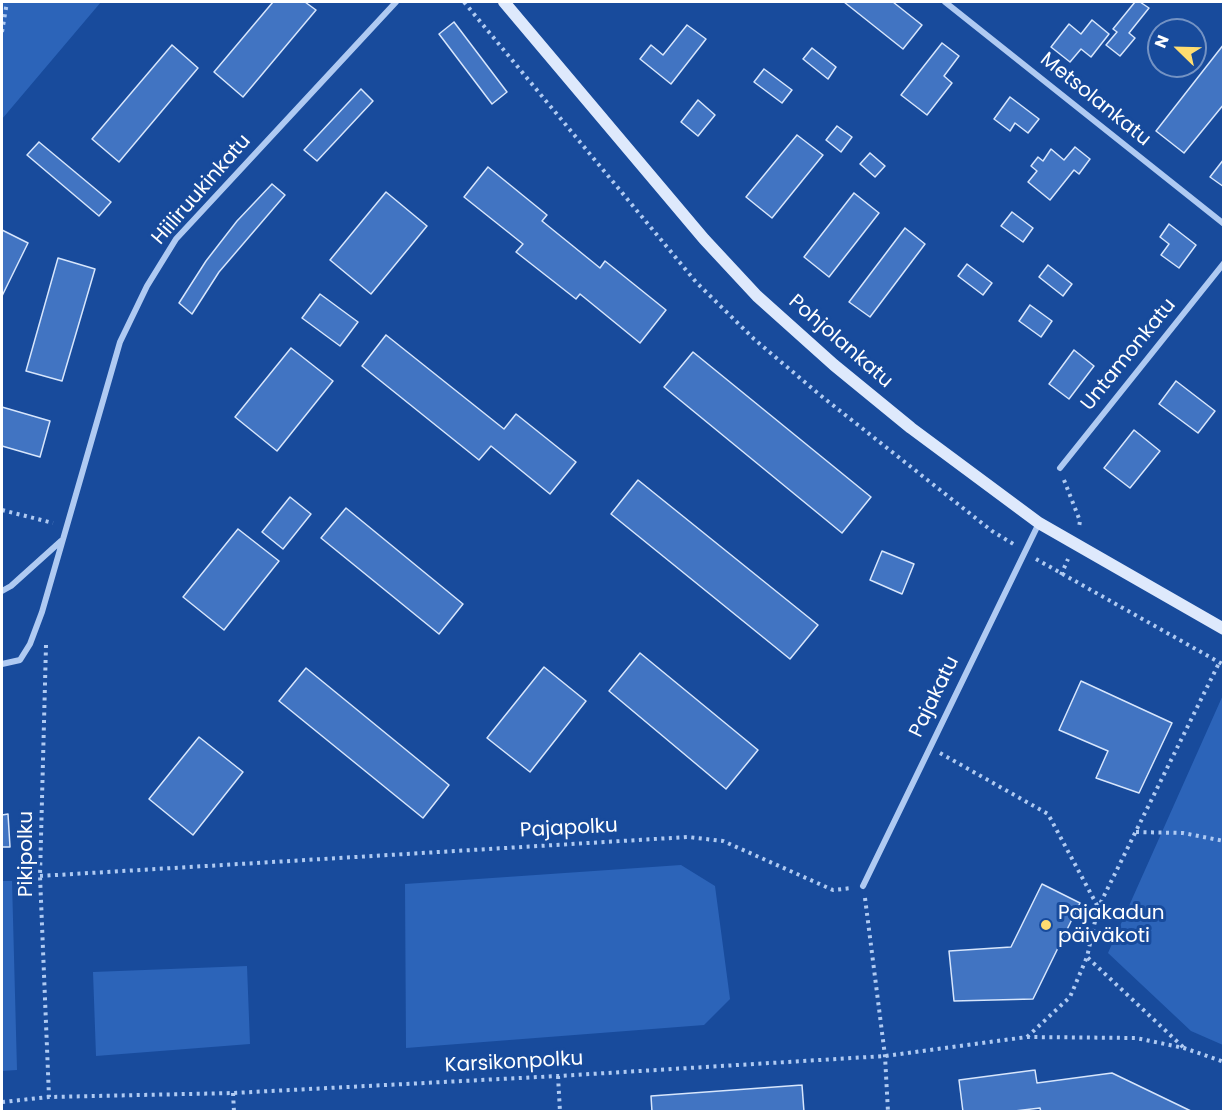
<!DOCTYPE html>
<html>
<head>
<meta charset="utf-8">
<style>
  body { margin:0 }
  #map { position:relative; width:1225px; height:1113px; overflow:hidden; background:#184b9c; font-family:Poppins,sans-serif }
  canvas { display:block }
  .frame { position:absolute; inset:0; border:3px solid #fff; pointer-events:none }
  .north { position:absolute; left:1147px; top:18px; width:60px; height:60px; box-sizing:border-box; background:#184b9c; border:2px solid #7493c4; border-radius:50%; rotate:293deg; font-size:16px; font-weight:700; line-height:24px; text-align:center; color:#fff }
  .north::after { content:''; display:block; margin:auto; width:21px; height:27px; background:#ffdd70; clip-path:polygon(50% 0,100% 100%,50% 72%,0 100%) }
</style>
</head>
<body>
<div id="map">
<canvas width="1225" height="1113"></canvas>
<div class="frame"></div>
<div class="north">N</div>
</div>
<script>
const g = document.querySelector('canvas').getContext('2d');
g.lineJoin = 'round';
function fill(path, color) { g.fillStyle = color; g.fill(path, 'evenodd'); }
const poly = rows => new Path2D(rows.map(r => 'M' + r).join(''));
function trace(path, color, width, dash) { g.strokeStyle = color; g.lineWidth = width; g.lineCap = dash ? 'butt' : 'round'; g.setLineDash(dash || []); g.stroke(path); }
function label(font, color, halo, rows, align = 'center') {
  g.font = font + ' Poppins,sans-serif'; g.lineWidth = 6; g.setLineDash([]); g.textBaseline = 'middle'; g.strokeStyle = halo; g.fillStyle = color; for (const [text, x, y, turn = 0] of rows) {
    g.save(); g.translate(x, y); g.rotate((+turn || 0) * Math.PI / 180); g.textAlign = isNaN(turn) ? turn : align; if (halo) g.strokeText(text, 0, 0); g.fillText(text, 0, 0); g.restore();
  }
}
const green = poly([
  [2,2,101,2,2,119],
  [1223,695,1223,1045,1191,1031,1108,953],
  [681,865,715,886,730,999,704,1025,406,1048,405,884],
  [2,881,12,881,17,1070,2,1071],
  [247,966,250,1044,96,1056,93,972]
]);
const building = poly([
  [273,2,305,2,316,10,243,97,214,72,273,2],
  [844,2,893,2,922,25,903,49,844,2],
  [1135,2,1140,2,1149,8,1129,33,1135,38,1120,56,1106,45,1117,32,1113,29,1135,2],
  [1092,20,1109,34,1091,57,1081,49,1070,62,1051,47,1069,24,1081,34,1092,20],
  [454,22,507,92,492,104,439,34,454,22],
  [687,25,706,39,671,84,640,59,651,45,663,55,687,25],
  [942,43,959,56,944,76,952,83,927,115,901,95,942,43],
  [1224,44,1224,104,1184,153,1156,131,1224,44],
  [172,45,198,68,119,162,92,139,172,45],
  [812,48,836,67,828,79,803,59,812,48],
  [764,69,792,90,782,103,754,82,764,69],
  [361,89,373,101,317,161,304,150,361,89],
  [1010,97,1039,119,1028,133,1015,123,1010,131,994,119,1010,97],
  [698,100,715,115,698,136,681,122,698,100],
  [837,126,852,137,841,152,826,140,837,126],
  [797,135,823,155,772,218,746,197,797,135],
  [39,142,111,202,99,216,27,155,39,142],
  [1075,147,1090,159,1079,174,1074,170,1050,200,1028,182,1037,171,1031,166,1038,157,1043,161,1051,149,1064,160,1075,147],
  [870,153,885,166,875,177,860,164,870,153],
  [1224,159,1224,187,1210,177,1224,159],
  [488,167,547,215,542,221,600,268,605,261,666,310,640,343,580,294,576,299,516,252,523,244,464,197,488,167],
  [272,184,285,195,219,272,192,314,179,303,206,261,237,221,272,184],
  [386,192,427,226,371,294,330,260,386,192],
  [854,193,879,213,829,277,804,257,854,193],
  [1012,212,1033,228,1023,242,1001,226,1012,212],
  [1169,224,1196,245,1179,268,1161,255,1169,244,1160,237,1169,224],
  [905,228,925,244,870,317,849,302,905,228],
  [2,230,28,243,2,296,2,230],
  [58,258,95,269,62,381,26,371,58,258],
  [967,264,992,283,983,295,958,276,967,264],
  [1048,265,1072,284,1063,296,1039,277,1048,265],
  [320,294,358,322,340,346,302,318,320,294],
  [1030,305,1052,321,1041,337,1019,321,1030,305],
  [386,335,504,429,516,414,576,462,550,494,491,446,479,460,362,366,386,335],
  [291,348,333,381,277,451,235,417,291,348],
  [1074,350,1094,366,1069,399,1049,384,1074,350],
  [693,352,871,497,842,533,664,387,693,352],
  [1176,381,1215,411,1198,433,1159,404,1176,381],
  [2,407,50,421,40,457,2,446,2,407],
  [1134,430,1160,451,1130,488,1104,468,1134,430],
  [638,480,818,625,790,659,611,514,638,480],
  [290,497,311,514,283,549,262,532,290,497],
  [346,508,463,604,439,634,321,538,346,508],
  [238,529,279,561,224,630,183,597,238,529],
  [882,551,914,564,902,594,870,580,882,551],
  [640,653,758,750,726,789,609,691,640,653],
  [544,667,586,701,530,772,487,738,544,667],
  [306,668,449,785,423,818,279,701,306,668],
  [1081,681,1172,723,1139,793,1096,778,1108,751,1059,730,1081,681],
  [199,737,243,772,193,835,149,799,199,737],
  [8,814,10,847,2,847,2,815,8,814],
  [1042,884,1080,903,1033,999,954,1001,949,951,1011,947,1042,884],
  [1035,1070,1037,1083,1112,1073,1193,1112,1041,1112,1040,1108,1006,1112,963,1112,959,1080,1035,1070],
  [802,1085,804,1112,652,1112,651,1096,802,1085]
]);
const path = poly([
  [464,2,696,282,754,339,820,395,992,531,1015,545],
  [2,32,7,2],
  [1064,480,1080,521,1079,527],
  [2,510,53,523],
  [1036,559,1224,665],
  [1061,575,1068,559],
  [46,645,40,876,49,1097],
  [940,753,1048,814,1098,907],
  [1136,832,1183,833,1224,841],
  [40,876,688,837,723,841,833,890,852,888],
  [865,898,885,1056,888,1112],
  [1027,1037,1070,997,1087,957],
  [1183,1047,1087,957,1098,908,1219,663],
  [558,1076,560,1112],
  [233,1093,234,1112],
  [2,1102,49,1097,233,1093,558,1076,885,1056,1027,1037,1136,1038,1184,1048,1224,1062]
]);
const street = poly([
  [945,2,1224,224],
  [1060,468,1224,263],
  [2,591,11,586,61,541],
  [2,664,20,660,30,644,42,612,120,342,147,286,176,239,396,2],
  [863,886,1039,523]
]);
const secondary = poly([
  [504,2,704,239,757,296,834,365,911,428,1039,523,1224,629]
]);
const markers = [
  [1046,925,6,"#ffdd70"]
];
const streetNames = [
  ["Metsolankatu",1095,100,39],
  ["Hiiliruukinkatu",202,190,-49],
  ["Pohjolankatu",840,342,41],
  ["Untamonkatu",1129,355,-51],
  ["Pajakatu",935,697,-64],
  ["Pajapolku",569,829,-3],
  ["Pikipolku",27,854,-90],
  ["Karsikonpolku",514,1063,-3]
];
const poiNames = [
  ["Pajakadun",1058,914],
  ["päiväkoti",1058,937]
];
fill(green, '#2c64b9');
fill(building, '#4174c2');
trace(building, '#d7e6fc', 1.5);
trace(path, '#afcaf2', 4, [3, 4.5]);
trace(street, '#afcaf2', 6);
trace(secondary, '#dee9fc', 12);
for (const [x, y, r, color] of markers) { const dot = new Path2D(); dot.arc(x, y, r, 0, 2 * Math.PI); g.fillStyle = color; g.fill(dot); trace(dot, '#184b9c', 2); }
label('20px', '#fff', '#184b9c', streetNames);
label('20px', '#fff', '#184b9c', poiNames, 'left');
</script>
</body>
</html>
